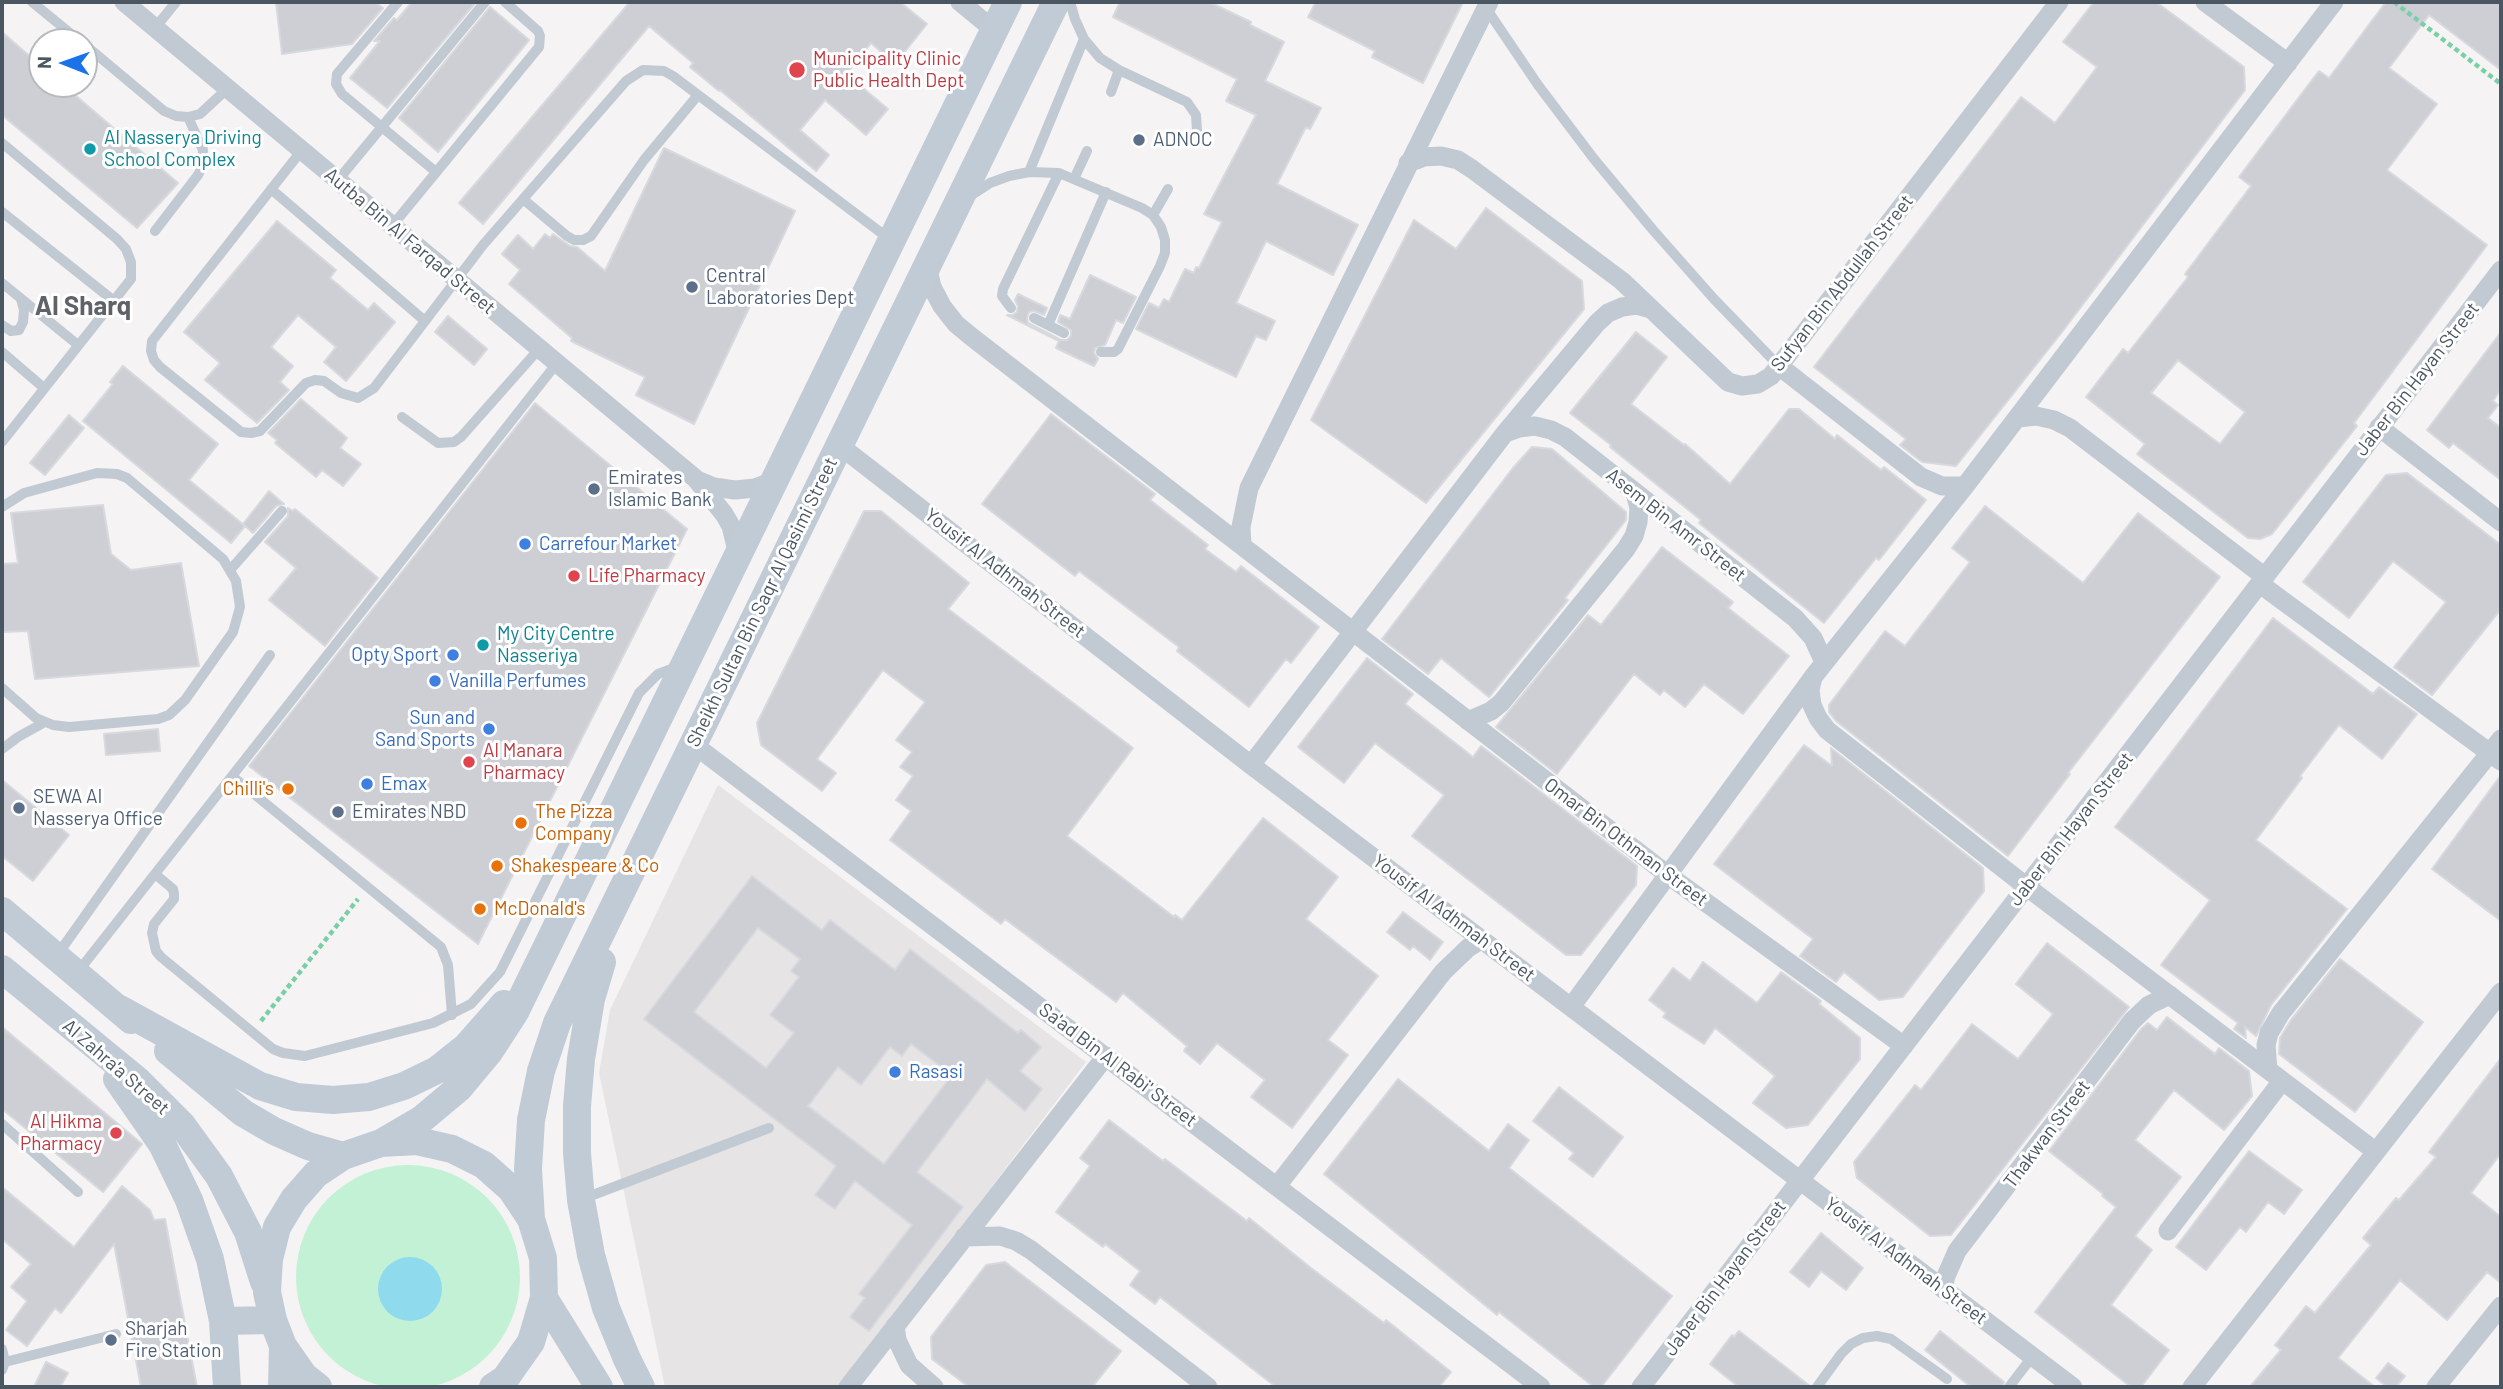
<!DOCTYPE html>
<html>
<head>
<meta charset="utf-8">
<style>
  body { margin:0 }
  #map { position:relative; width:2503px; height:1389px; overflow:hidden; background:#f5f3f3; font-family:Barlow,sans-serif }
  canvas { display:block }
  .frame { position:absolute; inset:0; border:4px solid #4a5661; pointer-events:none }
  .north { position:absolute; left:28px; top:28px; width:70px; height:70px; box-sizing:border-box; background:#fff; border:2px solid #b7bbc0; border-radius:50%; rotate:271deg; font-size:19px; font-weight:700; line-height:28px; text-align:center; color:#4a5661 }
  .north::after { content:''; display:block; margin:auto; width:24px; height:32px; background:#1a73e8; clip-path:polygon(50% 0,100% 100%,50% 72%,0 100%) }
</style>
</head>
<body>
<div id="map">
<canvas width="2503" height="1389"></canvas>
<div class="frame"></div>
<div class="north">N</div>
</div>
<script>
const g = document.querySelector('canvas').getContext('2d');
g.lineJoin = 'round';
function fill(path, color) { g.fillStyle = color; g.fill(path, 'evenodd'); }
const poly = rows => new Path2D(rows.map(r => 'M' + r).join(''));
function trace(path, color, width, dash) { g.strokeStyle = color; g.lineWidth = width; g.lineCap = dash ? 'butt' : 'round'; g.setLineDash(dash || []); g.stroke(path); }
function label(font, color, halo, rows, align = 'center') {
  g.font = font + ' Barlow,sans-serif'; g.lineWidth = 6; g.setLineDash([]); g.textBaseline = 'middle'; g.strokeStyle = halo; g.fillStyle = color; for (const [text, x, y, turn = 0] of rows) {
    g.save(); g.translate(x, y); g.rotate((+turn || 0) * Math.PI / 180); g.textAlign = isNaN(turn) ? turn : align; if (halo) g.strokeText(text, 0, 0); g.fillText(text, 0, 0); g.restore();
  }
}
const education = poly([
  [718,785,1086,1062,840,1387,665,1387,599,1073,610,1010]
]);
const green = poly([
  '296 1277a112 112 0 1 1 224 0a112 112 0 1 1-224 0Z'
]);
const water = poly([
  '378 1289a32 32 0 1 1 64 0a32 32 0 1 1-64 0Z'
]);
const building = poly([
  [276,2,375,2,383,8,352,44,282,54,276,2],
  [412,2,476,2,387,108,350,78,380,41,374,41,394,18,397,20,412,2],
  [630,2,900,2,927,24,895,64,871,43,846,74,888,109,866,135,825,100,800,130,829,155,816,171,720,90,719,91,690,67,693,63,649,26,483,224,459,203,630,2],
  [1120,2,1209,2,1251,22,1250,25,1284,42,1265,81,1321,108,1310,129,1306,127,1277,184,1358,225,1333,275,1266,241,1236,303,1275,321,1266,340,1256,336,1236,377,1136,329,1149,303,1159,308,1164,299,1169,302,1185,269,1194,273,1196,267,1199,268,1222,222,1204,214,1256,115,1226,101,1237,79,1113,17,1120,2],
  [1316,2,1463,2,1423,83,1372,57,1375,51,1308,17,1316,2],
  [2094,2,2156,2,2244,67,2245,90,2062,332,1956,466,1922,462,1900,445,1906,439,1814,367,2021,97,2055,123,2097,67,2063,42,2094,2],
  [2386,2,2501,2,2501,70,2429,15,2389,68,2437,104,2387,170,2487,245,2354,423,2357,426,2272,534,2260,539,2248,538,2137,454,2145,444,2086,397,2123,349,2128,353,2188,277,2185,274,2251,186,2239,177,2309,84,2319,71,2329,78,2386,2],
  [2178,360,2245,412,2220,444,2151,393,2178,360],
  [490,7,529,40,438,152,399,118,490,7],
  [2,32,42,67,42,84,62,84,178,183,137,228,2,115,2,32],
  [664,148,795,211,694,424,636,395,645,377,571,341,572,338,509,284,520,270,502,254,518,235,533,249,545,234,550,238,553,234,570,246,577,247,605,271,664,148],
  [1486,208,1582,281,1584,309,1426,503,1311,420,1414,220,1456,249,1486,208],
  [277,221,336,270,330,278,368,310,374,303,395,322,346,381,324,362,336,347,298,315,271,347,293,366,280,382,289,390,257,423,205,380,220,363,184,332,277,221],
  [1090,275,1136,297,1123,323,1116,320,1105,345,1095,348,1094,353,1098,359,1094,366,1056,348,1059,341,1007,315,1013,315,1017,312,1018,306,1015,300,1018,294,1047,308,1044,315,1034,311,1029,312,1027,318,1028,323,1061,340,1067,340,1071,336,1071,330,1058,322,1060,315,1070,319,1090,275],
  [448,316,487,349,474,365,435,332,448,316],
  [1636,332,1667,357,1631,404,1684,445,1685,444,1730,484,1789,409,1799,409,1835,439,1837,435,1881,470,1884,467,1926,500,1879,560,1876,558,1824,623,1699,523,1701,520,1610,447,1611,445,1570,413,1636,332],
  [2501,332,2501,389,2493,401,2498,405,2488,418,2501,428,2501,480,2453,443,2449,448,2427,430,2501,332],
  [123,366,218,444,189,480,245,526,231,543,83,421,113,384,110,382,123,366],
  [301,399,347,438,340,448,361,464,343,486,322,470,316,477,275,443,277,440,268,433,301,399],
  [535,403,687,529,478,944,249,766,535,403],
  [1051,414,1155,494,1150,500,1208,545,1205,549,1236,572,1241,566,1319,627,1291,663,1286,659,1249,707,1177,651,1179,647,1079,571,1075,576,982,504,1051,414],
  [69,415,84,428,45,475,30,463,69,415],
  [1532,447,1552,449,1626,512,1626,520,1565,598,1568,600,1489,697,1441,658,1428,674,1382,639,1513,468,1532,447],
  [2407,473,2501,545,2501,609,2432,695,2394,667,2446,602,2393,561,2349,618,2303,582,2386,475,2407,473],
  [269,491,284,504,276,506,253,533,243,524,269,491],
  [103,505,111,554,131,570,181,563,199,666,35,679,28,631,2,632,2,564,18,563,11,513,103,505],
  [1985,506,2083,583,2138,513,2220,577,2068,773,2070,774,2008,856,1836,721,1829,712,1829,705,1885,631,1905,646,1970,562,1952,548,1985,506],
  [288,508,293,511,295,509,378,578,325,646,269,600,296,568,265,542,288,516,288,508],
  [864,511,881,511,969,583,948,609,1133,748,1067,836,1174,917,1175,915,1182,920,1263,818,1338,877,1306,919,1378,976,1328,1040,1348,1055,1292,1128,1251,1097,1265,1080,1217,1043,1200,1064,1184,1051,1187,1046,1123,993,1116,1002,1005,919,1001,924,890,840,911,811,896,800,913,776,900,767,912,752,896,740,925,702,883,670,817,759,836,773,822,791,761,745,757,723,864,511],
  [1662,547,1733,602,1728,608,1789,656,1743,714,1704,684,1685,707,1664,690,1660,695,1634,674,1557,774,1496,727,1588,615,1601,625,1662,547],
  [2273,618,2373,694,2379,687,2417,714,2382,759,2339,725,2300,776,2302,778,2256,840,2347,909,2271,1005,2256,1036,2245,1027,2246,1038,2234,1029,2238,1023,2161,965,2210,900,2115,827,2273,618],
  [1367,658,1413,694,1405,704,1473,757,1481,746,1637,866,1636,885,1581,955,1566,955,1412,836,1444,795,1375,743,1344,783,1298,747,1367,658],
  [158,729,160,751,106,755,104,734,158,729],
  [1804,745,1832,766,1831,748,1983,868,1984,891,1903,997,1879,1000,1844,972,1836,982,1800,956,1813,939,1714,864,1804,745],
  [2501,775,2501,921,2432,869,2501,775],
  [2,780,69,835,33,881,2,856,2,780],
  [752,876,822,930,830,920,895,970,910,949,1018,1033,1021,1030,1041,1047,1020,1071,1042,1089,1025,1111,987,1079,917,1172,963,1207,869,1331,850,1317,865,1298,859,1294,912,1225,855,1181,835,1209,815,1195,836,1166,644,1019,752,876],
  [758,928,800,959,791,971,799,977,770,1015,794,1033,766,1068,694,1012,758,928],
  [911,1044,952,1075,884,1164,808,1106,838,1067,861,1085,890,1047,902,1056,911,1044],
  [1403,912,1443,942,1430,960,1413,946,1410,950,1387,932,1403,912],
  [2047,943,2129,1007,1951,1235,1930,1236,1857,1178,1854,1162,1915,1085,1921,1090,1972,1024,2018,1059,2053,1014,2016,984,2047,943],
  [2340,959,2423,1022,2355,1112,2279,1054,2280,1038,2291,1020,2340,959],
  [1703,962,1757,1003,1781,972,1821,1001,1819,1004,1860,1038,1860,1059,1808,1125,1786,1128,1753,1103,1775,1076,1715,1028,1704,1044,1663,1017,1666,1013,1649,1000,1673,968,1690,981,1703,962],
  [2167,1017,2215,1054,2219,1048,2249,1071,2252,1096,2224,1130,2174,1090,2135,1140,2181,1177,2135,1236,2152,1250,2111,1305,2169,1350,2141,1387,2131,1387,2035,1312,2116,1207,2102,1196,2103,1194,2049,1151,2141,1029,2148,1023,2157,1030,2167,1017],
  [2,1027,142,1144,103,1192,2,1109,2,1027],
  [2501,1058,2501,1153,2471,1193,2501,1217,2501,1283,2487,1272,2447,1320,2400,1280,2338,1358,2375,1387,2250,1387,2281,1350,2275,1345,2306,1306,2315,1313,2371,1245,2363,1238,2396,1198,2399,1200,2436,1157,2429,1152,2501,1058],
  [1398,1079,1489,1151,1508,1124,1529,1140,1509,1168,1672,1296,1601,1387,1594,1387,1499,1312,1497,1315,1324,1174,1398,1079],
  [1559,1087,1623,1137,1593,1177,1569,1159,1574,1153,1533,1121,1559,1087],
  [1109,1120,1163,1161,1165,1159,1247,1221,1249,1218,1311,1268,1384,1323,1386,1320,1451,1372,1439,1387,1276,1387,1160,1297,1155,1304,1130,1285,1140,1271,1105,1244,1103,1247,1056,1212,1090,1166,1080,1158,1109,1120],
  [2249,1151,2302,1190,2284,1214,2268,1202,2246,1232,2240,1227,2206,1270,2176,1247,2249,1151],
  [122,1186,150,1210,154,1220,165,1219,197,1387,141,1387,114,1244,61,1313,55,1308,27,1346,6,1330,27,1301,11,1287,31,1264,2,1239,2,1187,74,1247,122,1186],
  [1821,1233,1863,1268,1846,1290,1821,1271,1809,1287,1790,1272,1821,1233],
  [1005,1262,1121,1351,1092,1387,969,1387,932,1359,931,1337,986,1265,1005,1262],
  [1739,1331,1810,1386,1810,1387,1739,1387,1710,1364,1732,1335,1734,1337,1739,1331],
  [1940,1331,2004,1382,2002,1387,1971,1387,1925,1350,1940,1331],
  [46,1362,68,1373,60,1387,34,1387,46,1362],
  [2388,1363,2405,1376,2396,1387,2387,1387,2376,1378,2388,1363]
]);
const path = poly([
  [2394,2,2501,84],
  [261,1021,358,899]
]);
const service = poly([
  [32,2,81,42],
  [398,2,337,74,336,84,342,94,436,172],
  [1070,2,1075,19,1084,39,1100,58,1119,70,1187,102,1196,115,1197,131],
  [1486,8,1538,85,1594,159,1653,230,1714,299,1779,366],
  [155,28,176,2],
  [84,44,164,111,176,116,188,117,200,114,228,88],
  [1111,92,1119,70],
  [2,143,117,239,126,249,131,262,131,279,2,442],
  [302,150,152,341,151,351,154,360,160,367,241,432,251,433,260,431,306,383,315,380,324,381,341,393,358,398,374,388,483,245,626,81,643,70,664,71,673,76,888,238],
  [1029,172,1084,39],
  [1074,179,1087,151],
  [338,180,485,2],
  [271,189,425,321],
  [970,196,990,183,1009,176,1029,172,1059,173,1142,208,1153,215,1161,227,1165,240,1165,253,1160,266,1118,349,1114,352,1101,352],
  [523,199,567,236,574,240,583,240,591,236,644,160,698,95],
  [2,212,114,301],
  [1153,215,1168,189],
  [392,226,539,47,540,36,538,31,505,2],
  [155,231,198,175,202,167,203,150,188,117],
  [2,283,78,345],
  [1011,308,1002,296,1003,289,1059,173],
  [1034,318,1064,333],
  [2,325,11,331,19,330,23,322,24,310,21,299],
  [1048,325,1106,192],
  [2,352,44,388],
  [402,417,438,443,454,442,461,437,539,349],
  [2,507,24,493,97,473,117,474,127,478,223,559,236,581,240,607,233,632,185,700,169,715,158,719,69,727,53,725,36,718,2,688],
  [231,569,282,511],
  [2,749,18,737,45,722],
  [232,776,441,947,448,965,452,1015],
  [155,874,173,889,174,894,174,899,154,924,152,933,156,951,161,957,273,1049,283,1053,305,1056,433,1023,471,1004,500,972,639,693,658,674,677,667],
  [58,954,270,655],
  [77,973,557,363],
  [2,1124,78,1192],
  [585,1198,769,1128],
  [2,1349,5,1362,2,1370],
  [5,1362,116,1334],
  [1817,1387,1841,1354,1851,1344,1863,1338,1877,1336,1891,1339,1947,1379],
  [2009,1387,2032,1357]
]);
const minor = poly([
  [124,2,696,479,724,514,731,526,738,555],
  [960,2,994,30],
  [2205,2,2288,63],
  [1408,163,1424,157,1441,156,1458,160,1472,169,1622,281,1728,382,1742,386,1758,384,1771,376,1779,366,2059,2],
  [927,265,932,287,942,306,956,324,973,338,1668,875,1904,1046],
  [1779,366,1921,477,1942,486,1965,486],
  [2018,418,2036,416,2054,420,2070,428,2265,577],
  [2379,427,2501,522],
  [1505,433,1519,428,1535,426,1551,430,1565,437,1795,618,1813,638,1824,662],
  [839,445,1251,765,2073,1387],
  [697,480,714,487,735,490,755,488,774,481],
  [1242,546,1241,527,1249,488,1489,2],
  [2260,584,2501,761],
  [1813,677,1810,690,1812,705,1818,718,1827,730,2027,887,2375,1151],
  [1468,721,1491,711,1501,703,1626,549,1634,536,1638,522,1639,508,1635,493],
  [693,744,1541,1387],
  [1251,765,1505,433,1597,323,1608,313,1622,307,1637,305,1651,309],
  [1571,1007,1813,677,1965,486,2334,2],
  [2268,1070,2266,1045,2269,1033,2281,1013,2501,739],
  [1277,1186,1443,972,1468,948,1482,939],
  [2168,1231,2282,1081],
  [964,1237,1000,1236,1016,1241,1031,1250,1208,1387],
  [1943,1288,1946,1276,1957,1251,2132,1021,2149,1005,2170,995],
  [895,1326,897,1340,909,1365,934,1387],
  [848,1387,1106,1056],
  [1641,1387,2501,270],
  [2192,1387,2501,992],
  [2436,1387,2501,1306]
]);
const secondary = poly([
  [2,911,131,1020],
  [602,962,591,999,581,1059,577,1106,577,1153,581,1200,591,1255,606,1308,627,1359,641,1387],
  [2,969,137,1080,182,1125,219,1176,248,1232,264,1282],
  [118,1008,260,1086,296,1097,333,1100,369,1097,404,1086,437,1070,466,1047,504,1004],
  [168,1051,243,1113,274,1131,308,1146,343,1156],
  [117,1079,162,1144,189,1200,210,1259,223,1321,227,1387],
  [381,1143,422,1119,459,1088,489,1052,515,1012,1008,2],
  [531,1219,528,1169,531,1120,541,1071,557,1023,1056,2],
  [544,1298,599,1387],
  [223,1321,273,1320],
  [282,1387,283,1346],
  [318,1387,304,1376,283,1346,273,1320,267,1292,269,1259,277,1227,294,1199,316,1174,343,1156,381,1143,417,1141,452,1149,484,1165,511,1189,531,1219,543,1258,544,1298,531,1342,505,1379,493,1387]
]);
const markers = [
  [797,70,9,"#e0444e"],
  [1139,140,7,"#5c6f8a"],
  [90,149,7,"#0f9aa8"],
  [692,287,7,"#5c6f8a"],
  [594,489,7,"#5c6f8a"],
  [525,544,7,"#3f7fe0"],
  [574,576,7,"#e0444e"],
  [483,645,7,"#0f9aa8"],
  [453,655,7,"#3f7fe0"],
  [435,681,7,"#3f7fe0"],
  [489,729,7,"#3f7fe0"],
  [469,762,7,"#e0444e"],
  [367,784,7,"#3f7fe0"],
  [288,789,7,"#e8710a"],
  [19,808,7,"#5c6f8a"],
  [338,812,7,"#5c6f8a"],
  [521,823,7,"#e8710a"],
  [497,866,7,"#e8710a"],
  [480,909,7,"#e8710a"],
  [895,1072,7,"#3f7fe0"],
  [116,1133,7,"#e0444e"],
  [111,1340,7,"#5c6f8a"]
];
const healthNames = [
  ["Municipality Clinic",813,59],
  ["Public Health Dept",813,81],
  ["Life Pharmacy",588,576],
  ["Al Manara",483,751],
  ["Pharmacy",483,773],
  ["Al Hikma",102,1122,"right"],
  ["Pharmacy",102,1144,"right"]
];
const cultureNames = [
  ["Al Nasserya Driving",104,138],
  ["School Complex",104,160],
  ["My City Centre",497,634],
  ["Nasseriya",497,656]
];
const serviceNames = [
  ["ADNOC",1153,140],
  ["Central",706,276],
  ["Laboratories Dept",706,298],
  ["Emirates",608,478],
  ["Islamic Bank",608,500],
  ["SEWA Al",33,797],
  ["Nasserya Office",33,819],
  ["Emirates NBD",352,812],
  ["Sharjah",125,1329],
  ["Fire Station",125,1351]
];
const streetNames = [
  ["Autba Bin Al Farqad Street",410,241,40],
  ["Sufyan Bin Abdullah Street",1842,283,-52],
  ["Jaber Bin Hayan Street",2417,379,-52],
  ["Asem Bin Amr Street",1676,525,38],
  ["Yousif Al Adhmah Street",1005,573,38],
  ["Sheikh Sultan Bin Saqr Al Qasimi Street",762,602,-64],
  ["Jaber Bin Hayan Street",2071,829,-52],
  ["Omar Bin Othman Street",1626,842,37],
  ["Yousif Al Adhmah Street",1454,918,37],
  ["Sa'ad Bin Al Rabi' Street",1118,1065,37],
  ["Al Zahra'a Street",116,1067,41],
  ["Thakwan Street",2047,1134,-53],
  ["Yousif Al Adhmah Street",1906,1261,37],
  ["Jaber Bin Hayan Street",1725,1278,-53]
];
const shopNames = [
  ["Carrefour Market",539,544],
  ["Opty Sport",439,655,"right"],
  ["Vanilla Perfumes",449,681],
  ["Sun and",475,718,"right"],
  ["Sand Sports",475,740,"right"],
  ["Emax",381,784],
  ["Rasasi",909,1072]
];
const foodNames = [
  ["Chilli's",274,789,"right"],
  ["The Pizza",535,812],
  ["Company",535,834],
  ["Shakespeare & Co",511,866],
  ["McDonald's",494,909]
];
const districtNames = [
  ["Al Sharq",83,306]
];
fill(education, '#e6e4e5');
fill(green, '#c3f1d5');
fill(water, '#90daee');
fill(building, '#cdcfd5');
trace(building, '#d7d9de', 2);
trace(path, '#7ad0a6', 4.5, [5, 3.5]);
trace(service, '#c1cad2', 10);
trace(minor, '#c1cad2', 19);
trace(secondary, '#c1cbd6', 28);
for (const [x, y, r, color] of markers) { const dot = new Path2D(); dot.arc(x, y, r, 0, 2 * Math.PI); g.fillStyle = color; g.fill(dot); trace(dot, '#fff', 2.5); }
label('19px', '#be3a42', '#fff', healthNames, 'left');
label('19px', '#0d838f', '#fff', cultureNames, 'left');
label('19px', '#4e5e75', '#fff', serviceNames, 'left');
label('19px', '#4a5661', '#fff', streetNames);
label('19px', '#366cbe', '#fff', shopNames, 'left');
label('19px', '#c56008', '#fff', foodNames, 'left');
label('bold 26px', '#5f6368', '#fff', districtNames);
</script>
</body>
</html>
